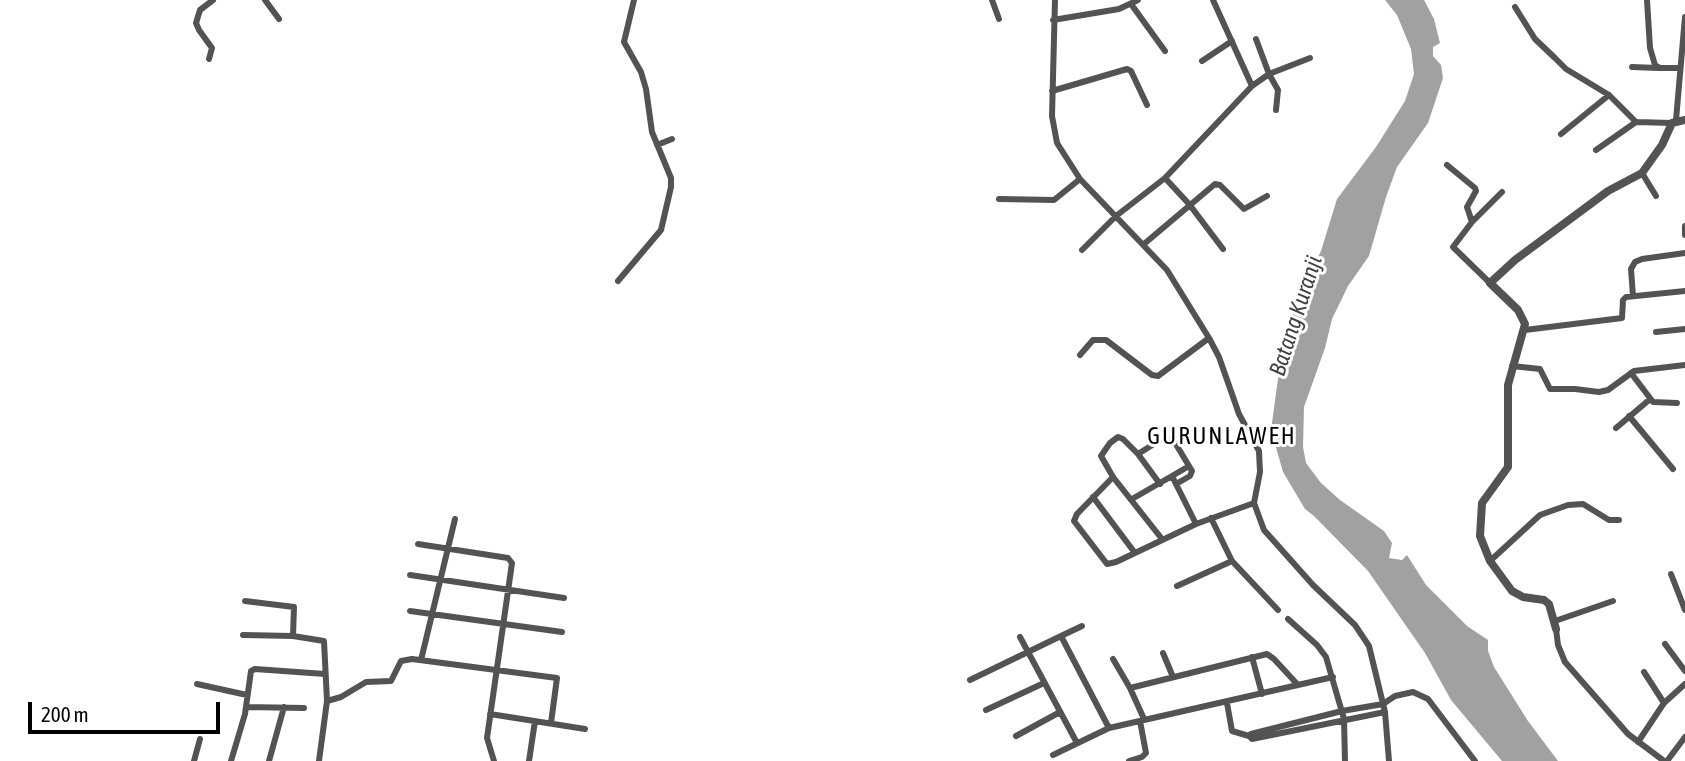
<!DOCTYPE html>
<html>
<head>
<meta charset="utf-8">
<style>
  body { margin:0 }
  #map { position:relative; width:1685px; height:761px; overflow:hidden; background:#fff; font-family:"Asap Condensed",sans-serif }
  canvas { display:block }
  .scale { position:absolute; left:28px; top:702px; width:192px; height:32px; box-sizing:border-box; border:4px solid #000; border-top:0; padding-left:9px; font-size:21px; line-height:24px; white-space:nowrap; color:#000; -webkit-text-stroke:5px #fff; paint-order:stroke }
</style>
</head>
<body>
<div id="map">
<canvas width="1685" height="761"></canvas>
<div class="scale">200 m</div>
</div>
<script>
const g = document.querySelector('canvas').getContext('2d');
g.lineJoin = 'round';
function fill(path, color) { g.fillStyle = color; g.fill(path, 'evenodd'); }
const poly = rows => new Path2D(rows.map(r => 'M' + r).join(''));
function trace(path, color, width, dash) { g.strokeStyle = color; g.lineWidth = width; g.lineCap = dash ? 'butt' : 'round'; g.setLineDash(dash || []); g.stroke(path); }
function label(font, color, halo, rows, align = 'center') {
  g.font = font + ' "Asap Condensed",sans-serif'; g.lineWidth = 6; g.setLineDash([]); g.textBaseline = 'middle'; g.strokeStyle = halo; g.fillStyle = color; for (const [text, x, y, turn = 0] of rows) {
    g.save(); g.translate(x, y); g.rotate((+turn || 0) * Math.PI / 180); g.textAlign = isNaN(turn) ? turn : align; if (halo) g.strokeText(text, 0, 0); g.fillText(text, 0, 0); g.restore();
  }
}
const water = poly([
  [1385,0,1424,0,1434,19,1440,43,1433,47,1433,56,1441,65,1443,78,1428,123,1397,167,1386,197,1369,256,1348,286,1332,319,1325,348,1304,407,1303,447,1306,463,1321,483,1340,500,1384,531,1392,543,1389,558,1402,560,1407,555,1426,585,1467,626,1488,640,1488,651,1494,667,1528,721,1558,761,1502,761,1451,700,1425,653,1368,571,1314,516,1305,509,1283,472,1271,430,1281,357,1295,307,1321,251,1337,199,1376,147,1405,101,1414,74,1411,49,1397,15]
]);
const minor = poly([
  [265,0,279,19],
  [992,0,999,19],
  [1055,0,1052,116,1057,143,1080,179,1167,270,1209,338,1219,357,1239,414,1259,451,1260,472,1254,503,1264,530,1313,585,1355,625,1369,646,1385,712,1389,761],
  [1213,0,1252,86],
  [1647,0,1650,48,1655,65,1660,68,1680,68],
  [1131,4,1165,51],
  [1515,7,1535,39,1555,58,1566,69,1609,95,1636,122],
  [1053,20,1119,9,1138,0],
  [1256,39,1269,74,1278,90,1276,110],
  [209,59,212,48,199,30,196,23,200,10,213,0],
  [1202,61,1232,41],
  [1632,67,1658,68],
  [1052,91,1127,69,1131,71,1147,105],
  [1676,120,1685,17],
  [1561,134,1609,95],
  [657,145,672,139],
  [1596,150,1636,122,1672,123],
  [1447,165,1475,188,1476,191,1467,207,1472,222],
  [1642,173,1656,196],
  [1165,178,1189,204,1223,249],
  [999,199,1054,200,1080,179],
  [1685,226,1685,235],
  [1144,244,1215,184,1220,185,1244,209,1267,196],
  [1082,250,1116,216,1165,178,1252,86,1269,74,1310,58],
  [618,281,661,230,671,187,671,178,652,132,646,89,641,72,624,42,634,0],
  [1490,283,1453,247,1472,222,1502,192],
  [1633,296,1631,269,1635,262,1642,259,1685,253],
  [1525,330,1622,318,1623,300,1626,297,1685,291],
  [1656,332,1685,329],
  [1080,355,1093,340,1106,340,1152,375,1158,376,1209,338],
  [1512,366,1540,369,1550,389,1575,389,1599,392,1608,390,1634,371,1685,365],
  [1631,373,1653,402,1677,403],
  [1629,416,1673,469],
  [1616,428,1649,400],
  [1138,454,1123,439,1118,437,1110,443,1101,456,1113,477,1162,539],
  [1113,477,1077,514,1074,521,1107,564,1116,562,1196,524,1254,503],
  [1160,484,1138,454,1165,437,1174,441,1189,466,1172,476],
  [1176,484,1190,476,1192,471,1189,466],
  [1093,497,1135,553],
  [1132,499,1172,476,1196,524],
  [1211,518,1232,561,1278,610],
  [418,544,508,558,512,563,487,738,494,761],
  [1490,561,1540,515,1568,505,1583,504,1609,520,1619,520],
  [1671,574,1685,610],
  [410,575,564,598],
  [1177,586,1232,561],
  [245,601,294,607,293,636],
  [410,611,562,632],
  [1288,619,1317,645,1326,657,1344,719,1345,761],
  [1555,621,1613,601],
  [1556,629,1558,645,1565,662,1628,734,1664,761],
  [243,635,293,636,324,641,327,701,319,761],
  [1061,636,1082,626],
  [1020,637,1077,743],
  [1665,644,1685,671],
  [1163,653,1173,677],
  [1252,657,1262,694],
  [1113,659,1130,688,1144,719],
  [421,660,455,519],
  [1644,672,1664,703],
  [970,680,1061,636,1109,728],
  [197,684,247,695],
  [1130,688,1267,654,1274,659,1298,685],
  [327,701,341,697,366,682,391,681,401,661,412,659,557,678,551,723],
  [1227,703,1232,731,1249,736,1252,739,1385,712],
  [246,707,304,708],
  [986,710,1044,683],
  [490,714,585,729],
  [1016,736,1060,712],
  [1249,736,1251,734,1342,711,1383,704,1395,696,1413,692,1428,699,1475,761],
  [1638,742,1664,703,1685,684],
  [1053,755,1109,728,1333,677],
  [194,761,200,739],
  [231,761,245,714,251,671,255,669,325,674],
  [269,761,284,707],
  [529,761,535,721],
  [1129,761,1142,757,1146,753,1140,721],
  [1667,761,1685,737]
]);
const tertiary = poly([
  [1556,629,1549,604,1544,600,1523,597,1512,591,1490,561,1480,536,1482,503,1508,467,1508,385,1525,324,1518,310,1490,283,1515,260,1608,191,1642,173,1662,145,1672,123,1685,120]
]);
const waterNames = [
  ["Batang Kuranji",1296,316,-72]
];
const quarterNames = [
  ["GURUNLAWEH",1222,436]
];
fill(water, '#a1a1a1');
trace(minor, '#535353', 6);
trace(tertiary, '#535353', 8);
label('italic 23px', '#424242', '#fff', waterNames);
g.letterSpacing = '2px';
label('24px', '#000', '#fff', quarterNames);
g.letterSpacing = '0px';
</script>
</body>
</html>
